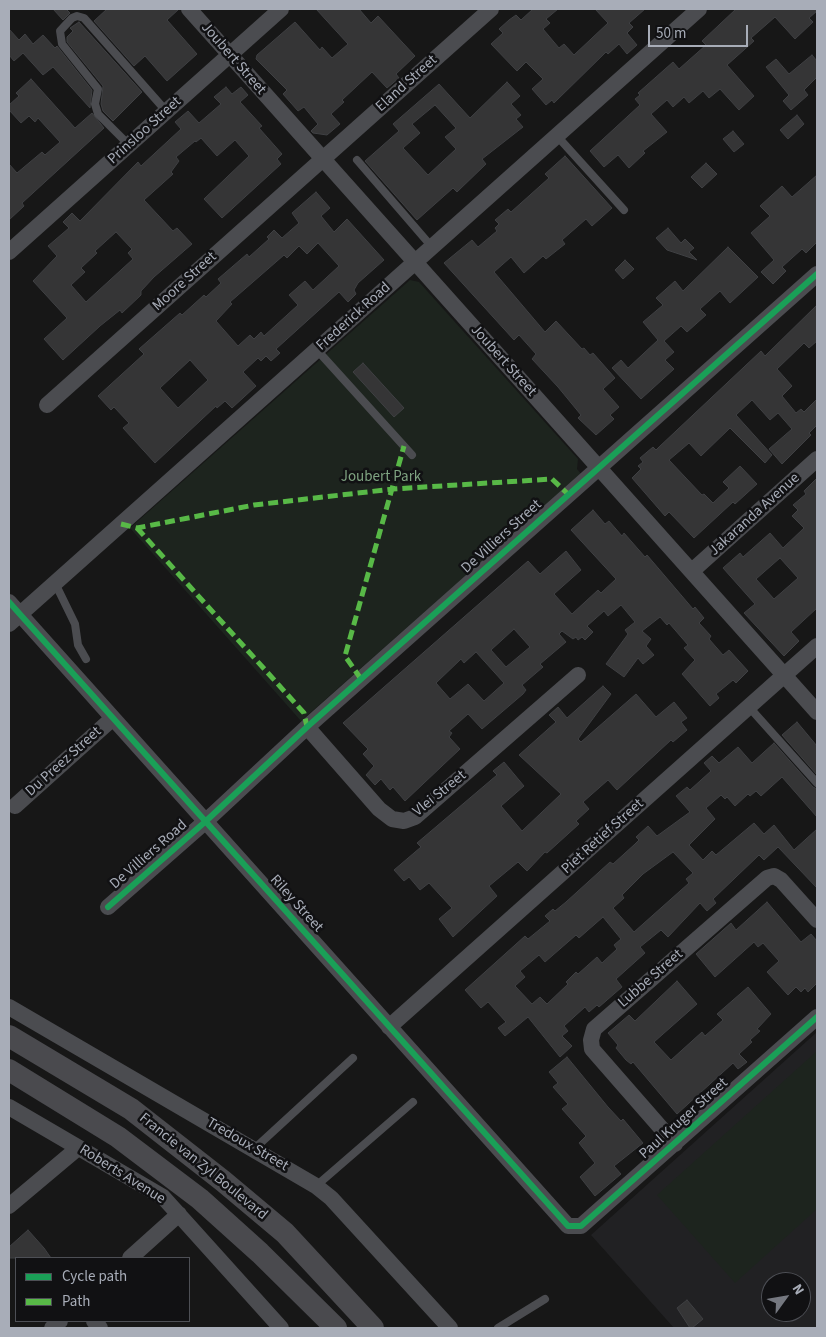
<!DOCTYPE html>
<html>
<head>
<meta charset="utf-8">
<style>
  body { margin:0 }
  #map { position:relative; width:826px; height:1337px; overflow:hidden; background:#171717; font-family:"Source Sans 3",sans-serif }
  canvas { display:block }
  .frame { position:absolute; inset:0; border:10px solid #a8adb8; pointer-events:none }
  .legend { position:absolute; left:15px; top:1257px; width:175px; height:65px; box-sizing:border-box; background:#111113; border:1px solid #4d4f55; margin:0; padding:6px 9px; list-style:none; font-size:15px; color:#a8adb8 }
  .legend li { display:flex; align-items:center; gap:10px; height:25px }
  .legend b { width:25px; border:1px solid #4d4f55 }
  .north { position:absolute; left:761px; top:1272px; width:50px; height:50px; box-sizing:border-box; background:#111113; border:1px solid #4d4f55; border-radius:50%; rotate:58deg; font-size:14px; font-weight:700; line-height:20px; text-align:center; color:#a8adb8 }
  .north::after { content:''; display:block; margin:auto; width:18px; height:22px; background:#757880; clip-path:polygon(50% 0,100% 100%,50% 72%,0 100%) }
  .scale { position:absolute; left:648px; top:25px; width:100px; height:22px; box-sizing:border-box; border:2px solid #a8adb8; border-top:0; padding-left:6px; font-size:15px; line-height:18px; white-space:nowrap; color:#a8adb8; -webkit-text-stroke:4px #111113; paint-order:stroke }
</style>
</head>
<body>
<div id="map">
<canvas width="826" height="1337"></canvas>
<div class="frame"></div>
<ul class="legend">
<li><b style="height:6px;background:#1a9f57"></b>Cycle path</li>
<li><b style="height:6px;background:#58b947"></b>Path</li>
</ul>
<div class="north">N</div>
<div class="scale">50 m</div>
</div>
<script>
const g = document.querySelector('canvas').getContext('2d');
g.lineJoin = 'round';
function fill(path, color) { g.fillStyle = color; g.fill(path, 'evenodd'); }
const poly = rows => new Path2D(rows.map(r => 'M' + r).join(''));
function trace(path, color, width, dash) { g.strokeStyle = color; g.lineWidth = width; g.lineCap = dash ? 'butt' : 'round'; g.setLineDash(dash || []); g.stroke(path); }
function label(font, color, halo, rows, align = 'center') {
  g.font = font + ' "Source Sans 3",sans-serif'; g.lineWidth = 5; g.setLineDash([]); g.textBaseline = 'middle'; g.strokeStyle = halo; g.fillStyle = color; for (const [text, x, y, turn = 0] of rows) {
    g.save(); g.translate(x, y); g.rotate((+turn || 0) * Math.PI / 180); g.textAlign = isNaN(turn) ? turn : align; if (halo) g.strokeText(text, 0, 0); g.fillText(text, 0, 0); g.restore();
  }
}
const built = poly([
  [817,1032,817,1328,674,1328,591,1235],
  [771,1282,801,1282,801,1312,771,1312]
]);
const green = poly([
  [410,280,419,282,578,459,577,469,581,474,301,721,130,528],
  [817,1051,817,1209,735,1283,657,1195]
]);
const building = poly([
  [53,9,66,9,70,13,63,20,53,9],
  [107,9,179,9,167,20,197,54,167,81,145,56,134,66,94,21,107,9],
  [316,9,359,9,371,23,378,16,415,56,396,74,399,78,387,88,372,72,342,100,344,102,331,114,340,124,327,135,313,133,311,131,318,124,304,107,298,111,283,94,287,90,256,59,257,55,295,22,320,50,322,47,332,58,348,44,316,9],
  [533,9,558,9,546,19,550,23,543,29,559,48,564,44,574,55,608,23,595,9,645,9,629,23,633,27,627,33,637,45,627,54,619,44,608,54,606,52,554,103,552,100,546,105,532,89,543,79,526,62,517,71,491,44,503,33,499,29,509,20,516,15,521,20,533,9],
  [736,9,817,9,817,11,809,18,813,22,795,39,775,17,751,38,754,41,727,65,754,96,739,110,720,89,709,98,703,91,689,103,684,97,673,107,667,100,651,114,667,132,643,151,645,153,629,168,618,155,604,167,590,151,640,105,635,99,640,95,638,93,673,62,679,69,706,45,702,41,736,9],
  [79,22,142,92,113,121,103,111,101,104,103,86,67,42,67,37,73,31,70,28,79,22],
  [9,29,19,40,25,34,33,44,43,35,55,48,57,46,92,90,90,108,53,67,43,75,23,53,14,61,9,55,9,29],
  [812,55,817,61,817,77,804,90,808,95,791,110,783,101,789,95,766,67,776,59,789,74,812,55],
  [31,79,75,128,92,113,104,128,22,203,24,206,9,220,9,164,17,173,42,152,45,155,60,142,38,118,35,122,29,116,21,123,9,110,9,105,19,96,16,93,31,79],
  [507,82,520,96,511,104,521,115,516,119,523,127,482,159,486,164,457,192,453,188,417,220,365,161,399,131,393,124,439,84,470,118,507,82],
  [435,105,456,128,445,137,456,149,428,175,403,148,420,133,412,124,435,105],
  [226,87,232,94,241,87,248,95,240,102,262,126,259,128,282,154,277,159,281,164,222,218,204,199,249,156,235,140,217,156,201,138,196,142,195,141,176,157,179,161,171,172,173,174,144,200,173,231,177,228,192,244,154,277,141,291,141,295,122,313,120,310,100,326,63,360,44,339,67,318,33,281,57,256,48,246,69,228,63,222,72,213,80,221,138,162,141,166,181,129,175,122,188,111,199,123,221,104,214,97,226,87],
  [116,232,132,249,128,253,133,259,86,302,71,285,85,272,81,268,97,253,95,251,116,232],
  [797,115,804,124,788,139,780,130,797,115],
  [733,131,744,144,734,152,723,139,733,131],
  [565,156,612,208,592,226,586,219,562,240,565,244,546,259,543,256,524,273,511,257,494,272,545,332,556,321,582,349,584,348,590,355,593,353,615,378,603,389,619,407,610,415,614,419,596,435,578,418,581,415,558,387,532,359,536,354,519,335,514,340,444,263,472,240,478,247,497,231,495,228,499,224,495,220,508,209,511,212,549,178,545,174,565,156],
  [706,163,717,174,702,188,691,177,706,163],
  [817,175,817,242,806,253,802,249,782,267,786,271,773,284,761,272,774,260,751,233,770,216,760,206,782,186,792,197,817,175],
  [316,192,330,208,321,216,334,232,347,219,384,260,358,283,354,290,356,294,348,302,339,292,276,349,280,353,271,361,266,356,261,361,258,358,243,372,256,386,232,408,225,401,217,408,216,406,155,463,123,428,129,423,114,407,111,410,98,396,144,354,139,349,180,313,182,315,204,295,206,297,221,283,218,279,247,254,249,257,269,239,267,237,274,230,282,238,299,223,292,213,316,192],
  [318,243,339,266,313,290,305,281,289,295,298,305,264,336,261,332,254,339,250,335,238,346,216,321,232,304,230,302,284,255,287,258,299,246,307,254,318,243],
  [190,360,208,380,178,408,160,388,190,360],
  [668,228,681,243,685,239,694,248,689,252,697,260,667,250,656,238,668,228],
  [728,247,758,277,730,303,720,291,700,309,706,315,687,332,681,326,664,341,674,352,665,360,674,369,641,399,612,368,621,360,628,368,658,340,643,322,663,305,656,298,675,281,683,291,728,247],
  [625,260,634,269,623,279,615,270,625,260],
  [817,305,817,341,809,348,804,343,777,369,792,386,782,396,796,413,801,409,804,412,817,399,817,425,809,433,811,435,782,464,769,449,792,429,778,413,770,420,752,400,736,415,772,455,765,463,730,428,701,456,689,443,669,460,702,495,704,494,713,503,729,488,723,482,740,466,757,484,735,504,733,502,694,538,669,512,665,516,632,478,641,469,638,466,643,462,640,458,653,447,656,450,659,447,761,351,765,356,817,305],
  [363,363,404,408,394,417,353,372,363,363],
  [817,478,817,608,791,632,799,641,784,656,744,613,755,604,723,568,740,553,743,557,770,533,783,548,804,528,792,516,798,510,793,505,806,494,804,491,817,478],
  [780,558,798,578,774,599,756,579,780,558],
  [593,510,605,524,609,521,622,536,624,533,645,557,647,555,693,609,695,607,704,618,699,623,711,636,709,639,723,655,729,650,748,671,736,683,733,680,716,694,719,698,710,706,682,674,695,660,684,648,688,645,669,623,667,625,660,617,642,631,651,639,646,646,654,655,643,664,638,658,624,677,606,664,628,634,625,630,635,622,621,605,608,616,604,611,587,626,593,632,585,640,582,637,578,640,576,637,573,639,562,631,559,634,566,642,540,664,543,667,522,685,526,690,523,694,482,729,468,714,449,731,452,733,449,737,460,749,405,801,393,787,390,790,381,779,375,785,366,775,374,766,363,754,368,749,343,723,528,561,540,574,566,551,581,570,554,594,572,614,598,590,601,593,616,579,571,530,593,510],
  [514,629,530,647,506,667,491,650,514,629],
  [476,652,504,683,484,701,468,684,450,699,436,683,461,659,464,663,476,652],
  [603,686,611,694,578,739,581,742,636,694,656,717,674,702,687,718,681,722,687,730,673,742,671,740,617,790,608,780,583,802,589,809,576,821,579,824,547,853,545,852,527,871,518,862,489,886,497,896,453,937,439,919,452,908,429,883,420,890,409,877,404,881,394,870,421,847,417,843,497,775,493,771,504,762,524,786,501,806,522,831,561,794,519,755,556,722,549,715,558,707,567,718,603,686],
  [797,722,817,746,817,775,782,735,797,722],
  [774,743,813,787,817,789,817,817,782,777,761,796,756,791,750,796,748,794,735,806,727,797,725,799,721,795,706,808,715,819,689,845,703,860,712,851,716,855,754,823,764,834,774,825,794,850,817,829,817,888,778,847,764,860,759,855,713,899,716,903,707,911,700,903,668,937,661,930,640,947,645,953,616,979,622,987,599,1007,597,1005,589,1012,585,1007,564,1026,568,1031,562,1036,572,1046,560,1057,528,1017,505,1036,498,1028,506,1022,488,1002,481,1008,465,990,525,936,528,939,550,921,545,916,553,909,555,911,566,902,610,862,613,864,635,844,639,840,636,837,648,826,657,836,690,812,676,796,687,787,690,790,711,771,704,763,712,756,719,763,738,747,752,763,774,743],
  [673,852,693,873,686,879,689,883,634,932,613,908,624,898,622,895,643,874,673,852],
  [603,917,621,939,614,945,617,949,602,963,597,957,578,974,576,972,566,982,568,984,547,1004,540,997,532,1004,515,986,525,977,520,971,539,955,545,962,576,935,579,938,603,917],
  [767,902,801,942,811,934,817,941,817,983,808,992,805,988,801,992,796,987,788,995,767,972,779,961,763,943,758,947,754,942,715,977,696,954,731,923,736,930,767,902],
  [677,981,697,1004,654,1042,671,1060,702,1032,705,1036,723,1020,717,1014,748,987,771,1014,757,1029,760,1031,750,1040,752,1042,739,1054,747,1062,738,1069,733,1063,677,1114,633,1062,631,1064,626,1060,616,1048,618,1045,608,1033,629,1015,635,1021,677,981],
  [567,1057,608,1107,621,1121,623,1119,643,1143,614,1166,621,1174,595,1196,580,1177,595,1163,579,1143,586,1136,562,1109,568,1104,553,1087,558,1083,549,1072,567,1057],
  [28,1230,44,1248,51,1258,9,1258,9,1247,28,1230],
  [687,1300,703,1319,692,1328,690,1328,677,1308,687,1300]
]);
const service = poly([
  [557,136,624,210],
  [129,145,98,114,95,104,98,89,62,44,60,31,72,18,77,16,84,18,167,112],
  [357,160,432,247],
  [317,350,412,455],
  [55,583,75,624,78,645,86,659],
  [749,707,817,783],
  [254,1149,353,1058],
  [316,1186,413,1102],
  [498,1328,545,1299]
]);
const minor = poly([
  [189,9,817,712],
  [9,252,281,9],
  [47,405,491,9],
  [692,571,817,459],
  [9,602,568,1226,581,1226,817,1017],
  [9,624,699,9],
  [307,727,379,809,392,819,404,821,415,817,578,675],
  [15,806,113,718],
  [108,907,206,821,307,727,817,274],
  [9,1007,316,1186,331,1198,450,1328],
  [389,1027,817,646],
  [9,1107,163,1197,281,1328],
  [675,1144,592,1049,591,1040,594,1029,767,878,774,876,781,880,817,920],
  [9,1206,78,1148],
  [130,1258,179,1214],
  [94,1321,100,1328],
  [52,1328,60,1321]
]);
const secondary = poly([
  [9,1036,131,1109,223,1181,285,1233,373,1328],
  [9,1070,118,1137,200,1199,260,1253,336,1328]
]);
const quiet = poly([
  [121,524,137,528,254,505,393,489,552,479,569,495],
  [137,528,304,713,307,727],
  [361,679,345,656,404,446]
]);
const cycleway = poly([
  [9,602,568,1226,581,1226,817,1017],
  [108,907,206,821,307,727,817,274]
]);
const streetNames = [
  ["Joubert Street",233,59,49],
  ["Eland Street",407,84,-42],
  ["Prinsloo Street",145,131,-42],
  ["Moore Street",185,282,-42],
  ["Frederick Road",354,317,-42],
  ["Joubert Street",503,361,48],
  ["Jakaranda Avenue",755,515,-42],
  ["De Villiers Street",502,537,-42],
  ["Du Preez Street",64,762,-42],
  ["Vlei Street",440,794,-39],
  ["Piet Retief Street",603,837,-42],
  ["De Villiers Road",149,855,-41],
  ["Riley Street",296,904,48],
  ["Lubbe Street",651,979,-41],
  ["Paul Kruger Street",684,1119,-42],
  ["Tredoux Street",247,1145,30],
  ["Francie van Zyl Boulevard",203,1167,39],
  ["Roberts Avenue",122,1175,32]
];
const parkNames = [
  ["Joubert Park",381,478]
];
fill(built, '#212123');
fill(green, '#1d241e');
fill(building, '#353536');
trace(building, '#3f4043', 1);
trace(service, '#4b4c50', 8);
trace(minor, '#4b4c50', 16);
trace(secondary, '#4a4a4e', 22);
trace(quiet, '#58b947', 5, [10, 5]);
trace(cycleway, '#1a9f57', 6);
label('15px', '#a8adb8', '#111113', streetNames);
label('15px', '#7fa381', '#111113', parkNames);
</script>
</body>
</html>
